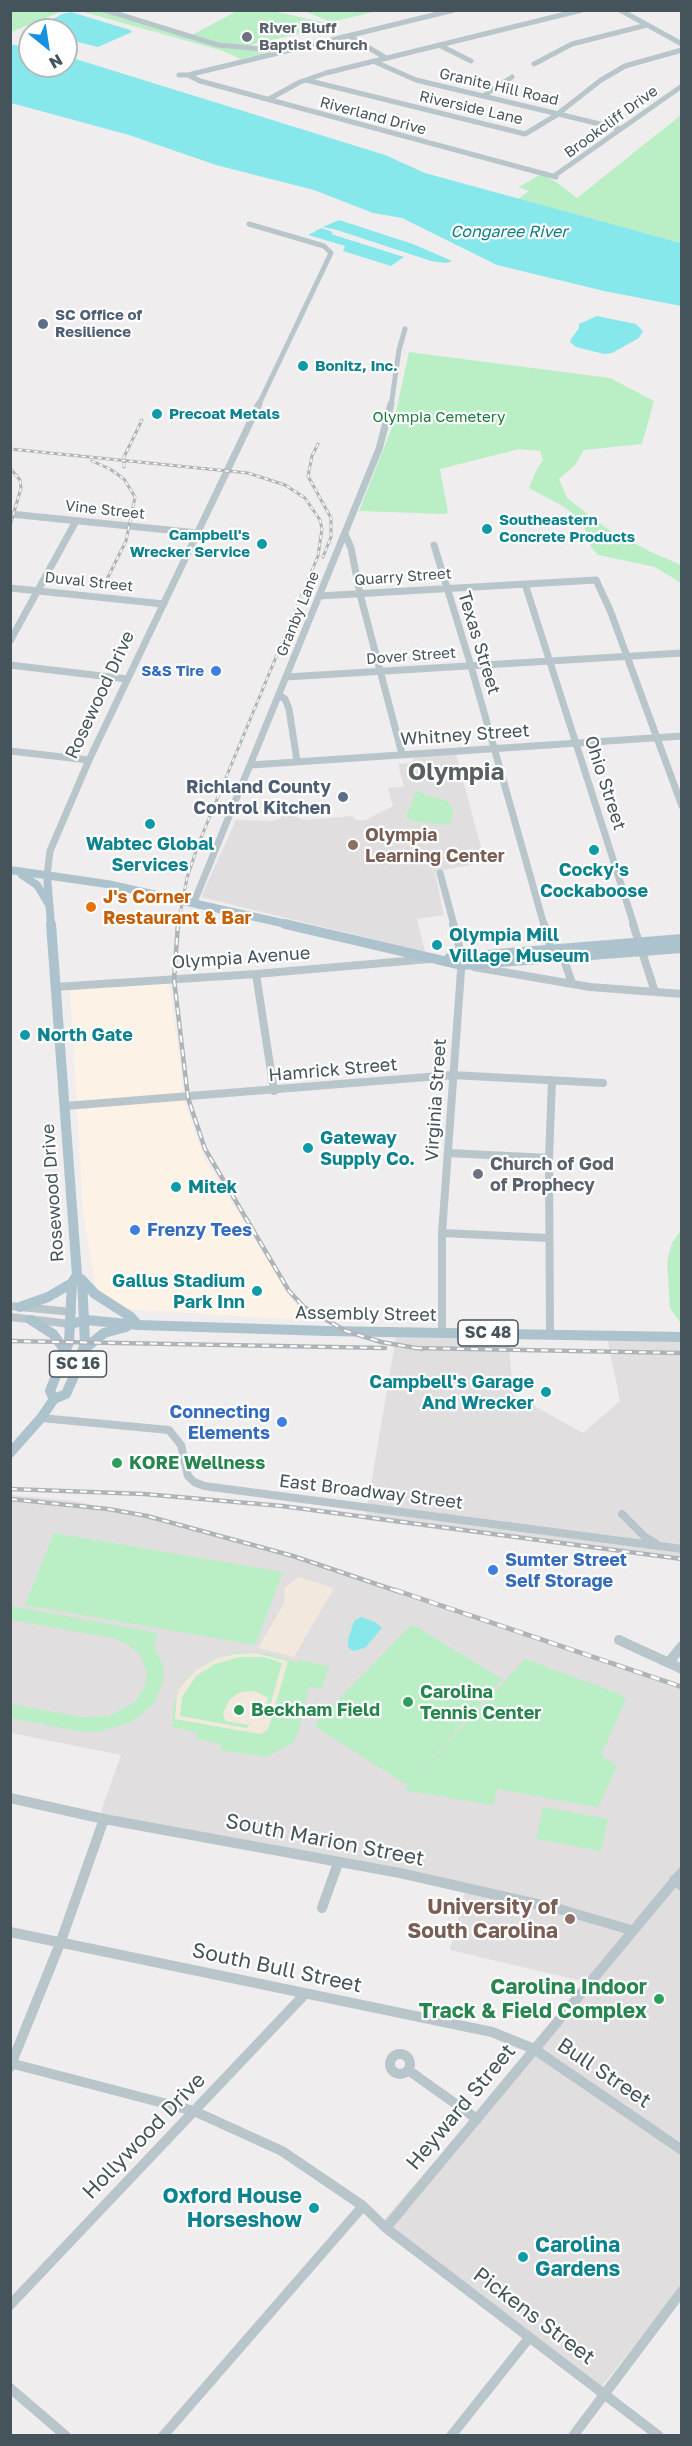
<!DOCTYPE html>
<html>
<head>
<meta charset="utf-8">
<style>
  body { margin:0 }
  #map { position:relative; width:692px; height:2446px; overflow:hidden; background:#f0edee; font-family:"Golos Text",sans-serif }
  canvas { display:block }
  .frame { position:absolute; inset:0; border:12px solid #45545b; pointer-events:none }
  .north { position:absolute; left:18px; top:18px; width:60px; height:60px; box-sizing:border-box; background:#fff; border:2px solid #b5bbbd; border-radius:50%; rotate:150deg; font-size:16px; font-weight:700; line-height:24px; text-align:center; color:#45545b }
  .north::after { content:''; display:block; margin:auto; width:21px; height:27px; background:#1790e0; clip-path:polygon(50% 0,100% 100%,50% 72%,0 100%) }
</style>
</head>
<body>
<div id="map">
<canvas width="692" height="2446"></canvas>
<div class="frame"></div>
<div class="north">N</div>
</div>
<script>
const g = document.querySelector('canvas').getContext('2d');
g.lineJoin = 'round';
function fill(path, color) { g.fillStyle = color; g.fill(path, 'evenodd'); }
const poly = rows => new Path2D(rows.map(r => 'M' + r).join(''));
function trace(path, color, width, dash) { g.strokeStyle = color; g.lineWidth = width; g.lineCap = dash ? 'butt' : 'round'; g.setLineDash(dash || []); g.stroke(path); }
function label(font, color, halo, rows, align = 'center') {
  g.font = font + ' "Golos Text",sans-serif'; g.lineWidth = 4.5; g.setLineDash([]); g.textBaseline = 'middle'; g.strokeStyle = halo; g.fillStyle = color; for (const [text, x, y, turn = 0] of rows) {
    g.save(); g.translate(x, y); g.rotate((+turn || 0) * Math.PI / 180); g.textAlign = isNaN(turn) ? turn : align; if (halo) g.strokeText(text, 0, 0); g.fillText(text, 0, 0); g.restore();
  }
}
const commercial = poly([
  [169,982,185,1105,204,1158,295,1304,316,1321,126,1309,96,1290,83,1213,70,989]
]);
const education = poly([
  [456,754,485,862,435,872,444,915,417,919,425,952,201,897,236,820,272,821,280,819,284,813,305,820,352,816,356,820,365,820,393,806,388,788,404,787,398,764,410,763,416,756],
  [397,1331,508,1332,513,1394,583,1433,620,1401,606,1333,681,1335,681,1560,365,1520],
  [10,1495,75,1501,161,1520,298,1558,681,1687,681,2296,676,2292,600,2389,382,2222,590,1983,450,1950,466,1888,100,1814,121,1755,11,1733]
]);
const green = poly([
  [11,10,63,10,63,11,11,32],
  [80,11,101,11,190,36,237,11,273,11,335,25,238,48,274,51,241,59,223,51],
  [304,11,378,11,331,22],
  [681,115,681,243,518,199,529,191,519,187,541,174,555,181,577,198],
  [409,352,610,378,654,401,642,444,584,450,575,465,559,479,567,498,606,528,649,551,681,565,681,583,655,567,598,555,591,547,583,523,566,508,529,488,536,471,543,460,540,451,519,449,440,469,448,512,445,514,359,511,393,425],
  [416,791,449,802,453,811,450,825,411,821,406,817],
  [681,1230,681,1324,670,1308,667,1261,672,1243],
  [54,1533,283,1572,255,1645,25,1605],
  [11,1606,158,1633,154,1647,163,1665,164,1680,153,1705,130,1723,97,1732,77,1731,11,1718,11,1704,82,1717,109,1716,135,1702,145,1687,147,1672,139,1653,125,1643,113,1638,11,1620],
  [410,1626,415,1626,502,1679,414,1779,525,1659,620,1694,626,1699,601,1755,617,1766,598,1807,497,1789,493,1805,404,1790,410,1783,405,1784,316,1727,316,1723],
  [238,1652,269,1654,298,1663,299,1660,329,1666,322,1689,309,1687,300,1727,293,1743,266,1757,221,1750,221,1744,196,1739,197,1732,172,1727,174,1702,186,1678,213,1659],
  [543,1807,608,1819,601,1851,536,1839]
]);
const sand = poly([
  [299,1577,334,1588,294,1657,258,1648,284,1603,285,1587],
  [255,1653,288,1661,268,1730,260,1734,175,1719,177,1695,183,1684,195,1671,217,1658,235,1654],
  [240,1657,263,1657,282,1663,267,1717,263,1719,268,1698,257,1692,248,1691,238,1693,230,1699,223,1713,225,1721,250,1725,246,1728,180,1716,182,1697,196,1676,215,1664]
]);
const water = poly([
  [71,12,130,30,132,32,98,47,66,39,66,30,35,29,62,14],
  [10,44,30,48,30,66,66,66,66,56,385,155,425,173,681,243,681,306,604,291,497,265,402,218,373,213,314,190,216,165,129,135,11,103],
  [339,220,413,244,452,261,446,263,431,261,337,230,323,227],
  [321,228,333,232,331,234,404,257,391,266,343,251,345,246,308,235],
  [597,316,636,324,643,331,639,338,612,353,604,354,576,347,570,342,571,339,579,328,579,324],
  [361,1617,375,1622,382,1628,365,1648,353,1651,348,1647,348,1640,354,1621]
]);
const minorFar3 = poly([
  [105,10,218,45,273,50],
  [620,10,682,44],
  [349,36,386,58],
  [439,45,471,61],
  [373,61,416,80,621,129],
  [534,64,572,44,647,25],
  [179,75,188,75,454,10],
  [188,75,200,81,556,177],
  [306,80,525,134,555,116,601,80,625,66,682,50],
  [483,96,512,77],
  [269,99,300,82,326,73,582,10],
  [554,176,682,86],
  [249,224,324,246,331,253,258,406],
  [391,406,399,350,405,329]
]);
const minorFar2 = poly([
  [10,514,198,533],
  [345,534,351,548,360,594,402,754],
  [434,545,471,666,544,925],
  [525,584,634,925],
  [10,588,164,604],
  [319,596,596,580,610,610,682,806],
  [10,641,76,521],
  [10,665,127,679],
  [286,677,682,653],
  [279,695,285,699,289,709,297,761],
  [10,751,89,760],
  [251,765,682,736],
  [440,873,454,925],
  [47,876,50,851,89,760,259,404],
  [194,902,379,449,391,404]
]);
const minorFar1 = poly([
  [544,924,552,954],
  [633,924,655,992],
  [563,957,572,983],
  [474,967,590,987,682,994],
  [256,974,274,1091],
  [55,987,256,974,429,959],
  [65,1106,452,1075,603,1083],
  [448,1153,549,1158],
  [442,1233,549,1238],
  [10,1306,72,1312],
  [10,1317,71,1324],
  [442,1331,442,1233,462,957,453,924],
  [550,1334,549,1158,552,1080],
  [41,1418,169,1430,181,1445,188,1476,194,1482,204,1486,682,1549],
  [622,1514,645,1537,655,1543]
]);
const minor = poly([
  [619,1640,682,1669],
  [669,1662,682,1646],
  [10,1798,104,1819,400,1873,559,1909,631,1930],
  [674,1880,682,1886],
  [322,1908,338,1863],
  [10,1932,492,2032,534,2049,682,2150],
  '390 2064a10 10 0 1 1 20 0a10 10 0 1 1-20 0Z',
  [10,2063,194,2111,282,2151,363,2206,386,2228,659,2436],
  [10,2067,61,1941,104,1819],
  [408,2070,477,2119],
  [386,2228,682,1872],
  [10,2305,305,1994],
  [10,2388,66,2436],
  [163,2436,363,2206],
  [451,2436,529,2338],
  [573,2436,682,2291]
]);
const majorFar1 = poly([
  [10,870,107,884,291,925],
  [22,875,37,885,48,903],
  [47,876,51,925]
]);
const major = poly([
  [51,924,77,1275,72,1283,69,1342,50,1391,54,1399],
  [285,924,461,965,682,948],
  [449,958,682,939],
  [81,1279,95,1294,131,1317,138,1325],
  [20,1307,48,1297,72,1283],
  [31,1320,53,1334,66,1352],
  [71,1324,86,1320,138,1325,327,1331,682,1337],
  [83,1350,104,1333,126,1327],
  [10,1453,41,1418,54,1399,66,1394,74,1376,85,1343,82,1280]
]);
const railFar2 = poly([
  [318,444,312,456,308,476,331,518,331,537,323,557],
  [10,449,248,473,285,485,305,498,320,520,322,529,318,556,198,845,187,878,178,925],
  [92,461,110,469,124,479,135,497,126,541,105,583],
  [124,467,124,457,142,420],
  [10,468,20,480,21,488,10,526]
]);
const railFar1 = poly([
  [178,924,174,979,188,1098,205,1149,289,1291,304,1307,346,1331,381,1342,422,1349],
  [10,1341,385,1348],
  [415,1348,682,1353],
  [10,1489,144,1494,282,1506,682,1559],
  [10,1499,108,1509,147,1516,293,1556,400,1592]
]);
const rail = poly([
  [395,1590,682,1687]
]);
const markers = [
  [247,37,6,"#6b7280"],
  [43,324,6,"#5c6f8a"],
  [303,366,6,"#0f9aa8"],
  [157,414,6,"#0f9aa8"],
  [487,529,6,"#0f9aa8"],
  [262,544,6,"#0f9aa8"],
  [216,671,6,"#3f7fe0"],
  [343,797,6,"#5c6f8a"],
  [150,824,6,"#0f9aa8"],
  [353,845,6,"#8d6e63"],
  [594,850,6,"#0f9aa8"],
  [91,907,6,"#e8710a"],
  [437,945,6,"#0f9aa8"],
  [25,1035,6,"#0f9aa8"],
  [308,1148,6,"#0f9aa8"],
  [478,1174,6,"#6b7280"],
  [176,1187,6,"#0f9aa8"],
  [135,1230,6,"#3f7fe0"],
  [257,1291,6,"#0f9aa8"],
  [546,1392,6,"#0f9aa8"],
  [282,1422,6,"#3f7fe0"],
  [117,1463,6,"#2e9e5b"],
  [493,1570,6,"#3f7fe0"],
  [408,1702,6,"#2e9e5b"],
  [239,1710,6,"#2e9e5b"],
  [570,1919,6,"#8d6e63"],
  [659,1999,6,"#2e9e5b"],
  [314,2208,6,"#0f9aa8"],
  [523,2257,6,"#0f9aa8"]
];
const farWorshipnames = [
  ["River Bluff",259,28],
  ["Baptist Church",259,45]
];
const farStreetnames = [
  ["Granite Hill Road",499,87,13],
  ["Riverside Lane",471,108,13],
  ["Riverland Drive",373,116,15],
  ["Brookcliff Drive",611,122,-36],
  ["Vine Street",105,510,6],
  ["Quarry Street",403,577,-4],
  ["Duval Street",89,582,6],
  ["Granby Lane",298,614,-68],
  ["Dover Street",411,656,-4]
];
const farServicenames = [
  ["SC Office of",55,315],
  ["Resilience",55,332]
];
const farCulturenames = [
  ["Bonitz, Inc.",315,366],
  ["Precoat Metals",169,414],
  ["Southeastern",499,520],
  ["Concrete Products",499,537],
  ["Campbell's",250,535,"right"],
  ["Wrecker Service",250,552,"right"]
];
const farParknames = [
  ["Olympia Cemetery",439,417]
];
const farShopnames = [
  ["S&S Tire",204,671]
];
const farWaternames = [
  ["Congaree River",509,232]
];
const shields = [
  [488,1333,60],
  [78,1364,57]
];
const shieldNames = [
  ["SC 48",488,1333],
  ["SC 16",78,1364]
];
const streetNames = [
  ["Texas Street",479,643,73],
  ["Rosewood Drive",100,695,-65],
  ["Whitney Street",465,735,-4],
  ["Ohio Street",605,783,72],
  ["Olympia Avenue",241,958,-4],
  ["Hamrick Street",333,1070,-5],
  ["Virginia Street",436,1100,-86],
  ["Rosewood Drive",53,1193,-94],
  ["Assembly Street",366,1314,1],
  ["East Broadway Street",371,1492,7]
];
const serviceNames = [
  ["Richland County",331,787],
  ["Control Kitchen",331,808]
];
const educationNames = [
  ["Olympia",365,835],
  ["Learning Center",365,856]
];
const cultureNames = [
  ["Wabtec Global",150,844,"center"],
  ["Services",150,865,"center"],
  ["Cocky's",594,870,"center"],
  ["Cockaboose",594,891,"center"],
  ["Olympia Mill",449,935],
  ["Village Museum",449,956],
  ["North Gate",37,1035],
  ["Gateway",320,1138],
  ["Supply Co.",320,1159],
  ["Mitek",188,1187],
  ["Gallus Stadium",245,1281,"right"],
  ["Park Inn",245,1302,"right"],
  ["Campbell's Garage",534,1382,"right"],
  ["And Wrecker",534,1403,"right"]
];
const foodNames = [
  ["J's Corner",103,897],
  ["Restaurant & Bar",103,918]
];
const worshipNames = [
  ["Church of God",490,1164],
  ["of Prophecy",490,1185]
];
const shopNames = [
  ["Frenzy Tees",147,1230],
  ["Connecting",270,1412,"right"],
  ["Elements",270,1433,"right"],
  ["Sumter Street",505,1560],
  ["Self Storage",505,1581]
];
const leisureNames = [
  ["KORE Wellness",129,1463],
  ["Carolina",420,1692],
  ["Tennis Center",420,1713],
  ["Beckham Field",251,1710]
];
const nearStreetnames = [
  ["South Marion Street",325,1840,11],
  ["South Bull Street",277,1968,12],
  ["Bull Street",604,2073,34],
  ["Heyward Street",461,2107,-50],
  ["Hollywood Drive",144,2136,-46],
  ["Pickens Street",534,2316,37]
];
const nearEducationnames = [
  ["University of",558,1907],
  ["South Carolina",558,1931]
];
const nearLeisurenames = [
  ["Carolina Indoor",647,1987],
  ["Track & Field Complex",647,2011]
];
const nearCulturenames = [
  ["Oxford House",302,2196],
  ["Horseshow",302,2220],
  ["Carolina",535,2245,"left"],
  ["Gardens",535,2269,"left"]
];
const districtNames = [
  ["Olympia",456,772]
];
fill(commercial, '#fcf2e5');
fill(education, '#e1dee0');
fill(green, '#baefc6');
fill(sand, '#f2e8dd');
fill(water, '#87e8ec');
trace(minorFar3, '#b8c5cb', 5);
trace(minorFar2, '#b8c5cb', 7);
trace(minorFar1, '#b8c5cb', 8);
trace(minor, '#b8c5cb', 10);
trace(majorFar1, '#acc2cd', 8);
trace(major, '#acc2cd', 10);
trace(railFar2, '#afb4b8', 3);
trace(railFar1, '#afb4b8', 4.5);
trace(rail, '#afb4b8', 5);
trace(railFar2, '#fff', 1.5, [4]);
trace(railFar1, '#fff', 2, [7]);
trace(rail, '#fff', 3, [9]);
for (const [x, y, r, color] of markers) { const dot = new Path2D(); dot.arc(x, y, r, 0, 2 * Math.PI); g.fillStyle = color; g.fill(dot); trace(dot, '#fff', 2); }
label('bold 15px', '#5b616d', '#fff', farWorshipnames, 'left');
label('15px', '#45545b', '#fff', farStreetnames);
label('bold 15px', '#4e5e75', '#fff', farServicenames, 'left');
label('bold 15px', '#0d838f', '#fff', farCulturenames, 'left');
label('15px', '#167d38', '#fff', farParknames);
label('bold 15px', '#366cbe', '#fff', farShopnames, 'right');
label('italic 16px', '#0c7e83', '#fff', farWaternames);
for (const [x, y, w] of shields) { const box = new Path2D(); box.roundRect(x - w / 2, y - 13, w, 26, 4.5); g.fillStyle = '#fff'; g.fill(box); trace(box, '#45545b', 1.5); }
label('bold 16px', '#45545b', null, shieldNames);
label('18px', '#45545b', '#fff', streetNames);
label('bold 18px', '#4e5e75', '#fff', serviceNames, 'right');
label('bold 18px', '#785e54', '#fff', educationNames, 'left');
label('bold 18px', '#0d838f', '#fff', cultureNames, 'left');
label('bold 18px', '#c56008', '#fff', foodNames, 'left');
label('bold 18px', '#5b616d', '#fff', worshipNames, 'left');
label('bold 18px', '#366cbe', '#fff', shopNames, 'left');
label('bold 18px', '#27864d', '#fff', leisureNames, 'left');
label('21px', '#45545b', '#fff', nearStreetnames);
label('bold 21px', '#785e54', '#fff', nearEducationnames, 'right');
label('bold 21px', '#27864d', '#fff', nearLeisurenames, 'right');
label('bold 21px', '#0d838f', '#fff', nearCulturenames, 'right');
label('bold 24px', '#5a5f62', '#fff', districtNames);
</script>
</body>
</html>
